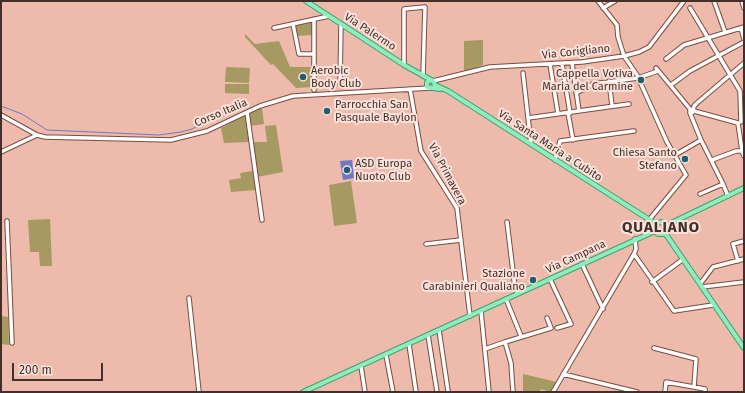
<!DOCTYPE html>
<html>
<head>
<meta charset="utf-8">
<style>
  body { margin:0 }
  #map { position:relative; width:745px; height:393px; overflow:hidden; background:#edbaab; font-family:"Fira Sans",sans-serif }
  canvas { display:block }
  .frame { position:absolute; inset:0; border:2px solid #432f29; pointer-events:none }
  .scale { position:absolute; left:12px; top:363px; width:91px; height:18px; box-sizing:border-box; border:2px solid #432f29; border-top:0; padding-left:5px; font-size:12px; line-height:14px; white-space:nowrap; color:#432f29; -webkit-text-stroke:3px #fce2da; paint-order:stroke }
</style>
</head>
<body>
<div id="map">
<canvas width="745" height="393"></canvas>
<div class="frame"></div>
<div class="scale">200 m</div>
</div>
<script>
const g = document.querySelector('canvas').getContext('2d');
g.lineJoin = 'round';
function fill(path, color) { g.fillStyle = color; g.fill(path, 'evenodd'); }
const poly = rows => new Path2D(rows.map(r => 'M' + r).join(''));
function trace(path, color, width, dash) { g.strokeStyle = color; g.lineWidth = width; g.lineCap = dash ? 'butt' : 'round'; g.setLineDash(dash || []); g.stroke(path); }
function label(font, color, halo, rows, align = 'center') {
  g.font = font + ' "Fira Sans",sans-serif'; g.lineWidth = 4; g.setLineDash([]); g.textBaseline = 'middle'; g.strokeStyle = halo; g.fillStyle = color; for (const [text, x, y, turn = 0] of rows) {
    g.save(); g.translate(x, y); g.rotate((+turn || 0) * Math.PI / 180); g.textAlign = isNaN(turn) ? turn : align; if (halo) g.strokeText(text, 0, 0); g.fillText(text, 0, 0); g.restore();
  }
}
const green = poly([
  [313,22,312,35,297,36,295,26],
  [245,34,255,44,279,41,290,67,312,67,312,87,296,88,273,64,271,65,245,37],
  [483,40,483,65,464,72,464,41],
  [226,67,250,68,249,83,225,82],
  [225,84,249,84,249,94,225,93],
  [262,108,264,124,250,126,249,113],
  [246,115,250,142,224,143,221,128],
  [276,125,283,172,257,177,253,142,267,142,265,126],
  [253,171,256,190,231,192,229,180,241,178,240,173],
  [351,181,357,223,334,226,329,185],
  [50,219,52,266,40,266,39,252,30,252,28,220],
  [1,316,8,317,9,345,1,344],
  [523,374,557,382,551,392,541,389,540,392,523,392]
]);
const water = poly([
  [352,160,354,178,343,180,340,161]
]);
const stream = poly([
  [1,106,22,114,47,130,159,135,181,132,192,129,233,107]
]);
const minor = poly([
  [598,1,617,25,618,37,624,56,637,75,667,142,686,175,649,220],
  [714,1,725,32],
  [742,1,744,8],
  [603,8,615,1],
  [690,8,740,91,741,122],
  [293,24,299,54,314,54],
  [274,28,329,16],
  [741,28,744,39],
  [666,59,684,45,744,27],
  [572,63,579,111],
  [550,64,558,114],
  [562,64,570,113],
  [404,65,404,9,425,7,423,76],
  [656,68,690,109],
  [523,73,531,144],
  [433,81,490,67,582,62,624,56,639,52,649,47,684,1],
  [609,81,612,106],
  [340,84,341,24],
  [671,85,690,71,744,42],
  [410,89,421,151,457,208,470,316],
  [314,90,314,19],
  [576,93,593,84,638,78,658,71],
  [693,109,690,110,690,113,693,112,694,106,697,103,744,63],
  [694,111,738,123],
  [247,112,262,220],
  [568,113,573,140],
  [690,113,701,140,723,184,700,194],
  [1,115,37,135,45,137,171,140,207,131,260,106,293,96,430,88],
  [528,118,629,104],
  [738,123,742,151],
  [1,152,37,135],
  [675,155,701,140],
  [555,160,560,141,634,131],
  [712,160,736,151,742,151,744,156],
  [723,184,728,196],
  [7,221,12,343],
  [507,222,515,288,518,293],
  [426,244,461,240],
  [634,254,674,311,713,305],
  [738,261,733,244,744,241],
  [582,264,603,309],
  [550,279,571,324,557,328],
  [652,282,682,260],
  [700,284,713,267,744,259],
  [702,287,744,282],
  [189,298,199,392],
  [506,299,521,336],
  [481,311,489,392],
  [439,330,448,391],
  [428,335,437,392],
  [409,344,416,392],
  [654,348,696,359,694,387],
  [485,349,505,342],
  [386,355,393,392],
  [361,366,365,392],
  [563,374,637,392],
  [513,392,511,363,505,342,551,328,547,318],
  [553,392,634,254,636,249,635,239],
  [665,392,666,382,705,389,705,392]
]);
const major = poly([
  [306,1,404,65,433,81,435,85],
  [431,80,427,82,427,87,440,89],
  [435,85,448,91,656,224],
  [656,224,661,222,667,225],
  [667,225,744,188],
  [655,231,658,234,664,234,667,229,667,225],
  [665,233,744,348],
  [303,392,655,231]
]);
const markers = [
  [303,77,4,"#1b6172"],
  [641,80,4,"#1b6172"],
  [327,111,4,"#1b6172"],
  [685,159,4,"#1b6172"],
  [347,170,4,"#1b6172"],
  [533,280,4,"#1b6172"]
];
const streetNames = [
  ["Via Palermo",370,32,33],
  ["Via Corigliano",576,52,-6],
  ["Corso Italia",221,113,-23],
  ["Via Santa Maria a Cubito",550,146,33],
  ["Via Primavera",447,174,62],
  ["Via Campana",576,257,-25]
];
const poiNames = [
  ["Aerobic",311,71],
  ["Body Club",311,84],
  ["Cappella Votiva",633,74,"right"],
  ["Maria del Carmine",633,87,"right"],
  ["Parrocchia San",335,105],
  ["Pasquale Baylon",335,118],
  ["Chiesa Santo",677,153,"right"],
  ["Stefano",677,166,"right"],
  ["ASD Europa",355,164],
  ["Nuoto Club",355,177],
  ["Stazione",525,274,"right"],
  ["Carabinieri Qualiano",525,287,"right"]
];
const districtNames = [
  ["QUALIANO",661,228]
];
fill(green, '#a69962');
fill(water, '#6f78c6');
trace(stream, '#6f78c6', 1);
trace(minor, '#794d40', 5.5);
trace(major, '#42a16d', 6);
trace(minor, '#fff', 3.5);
trace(major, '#8eecbe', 4);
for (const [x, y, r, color] of markers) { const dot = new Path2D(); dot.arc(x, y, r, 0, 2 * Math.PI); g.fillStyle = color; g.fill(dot); trace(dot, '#fce2da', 1.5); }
label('11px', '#432f29', '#fce2da', streetNames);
label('11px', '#432f29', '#fce2da', poiNames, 'left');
g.letterSpacing = '1px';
label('bold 15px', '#432f29', '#fce2da', districtNames);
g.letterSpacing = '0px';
</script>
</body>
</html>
